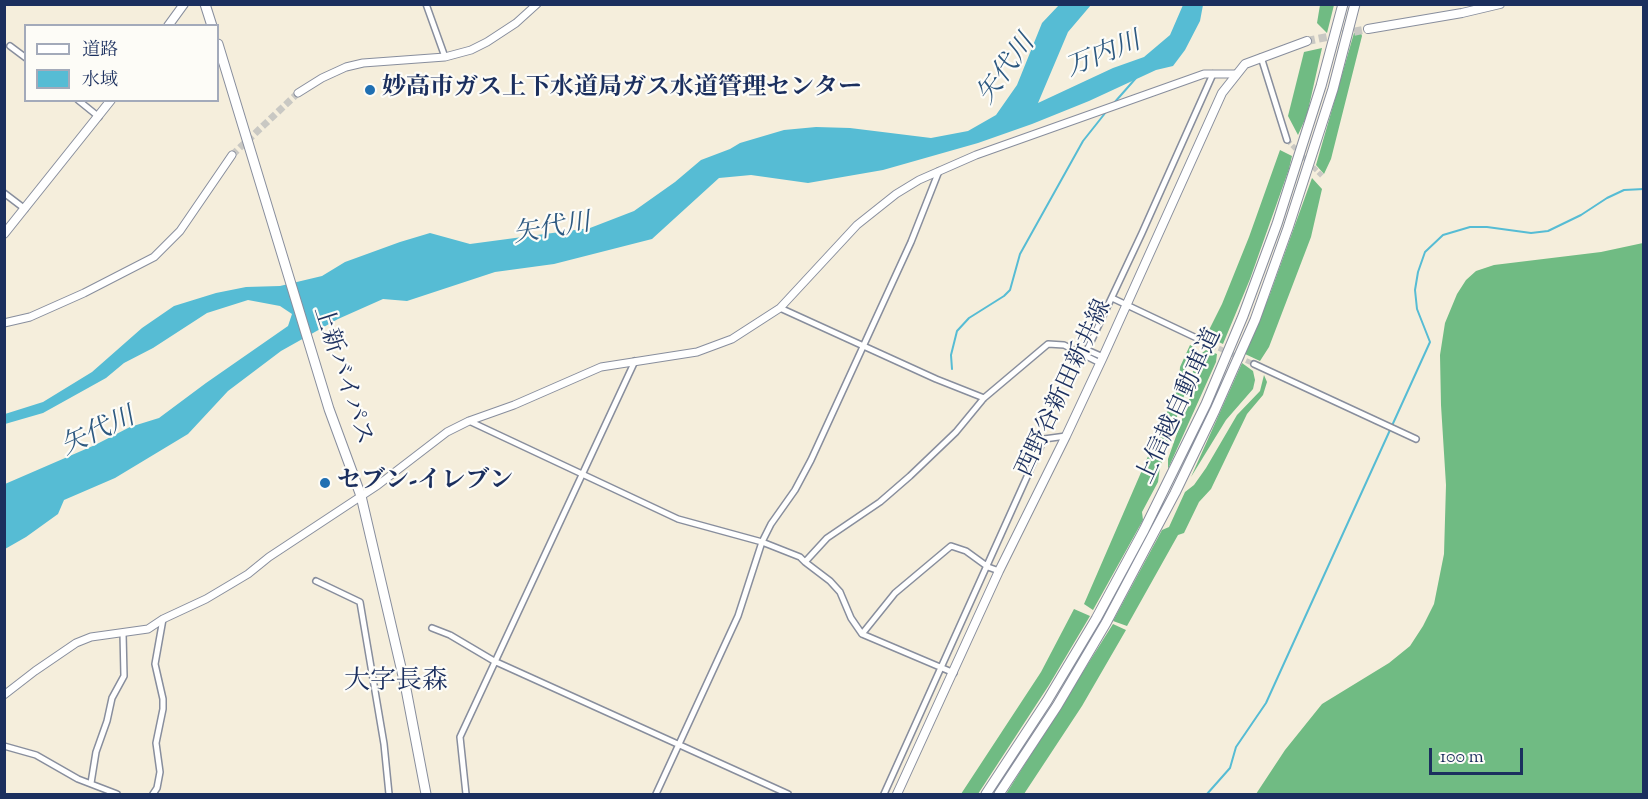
<!DOCTYPE html>
<html>
<head>
<meta charset="utf-8">
<style>
  body { margin:0 }
  #map { position:relative; width:1648px; height:799px; overflow:hidden; background:#f5eedc; font-family:"Sorts Mill Goudy","Noto Serif JP",serif }
  canvas { display:block }
  .frame { position:absolute; inset:0; border:6px solid #1b2f5e; pointer-events:none }
  .legend { position:absolute; left:24px; top:24px; width:195px; height:78px; box-sizing:border-box; background:#fdfcf7; border:2px solid #a3aaba; margin:0; padding:8px 10px; list-style:none; font-size:18px; color:#1b2f5e }
  .legend li { display:flex; align-items:center; gap:12px; height:30px }
  .legend b { width:30px; border:2px solid #a3aaba }
  .scale { position:absolute; left:1429px; top:748px; width:94px; height:27px; box-sizing:border-box; border:3px solid #1b2f5e; border-top:0; padding-left:8px; font-size:18px; line-height:21px; white-space:nowrap; color:#1b2f5e; -webkit-text-stroke:4px #fdfcf7; paint-order:stroke }
</style>
</head>
<body>
<div id="map">
<canvas width="1648" height="799"></canvas>
<div class="frame"></div>
<ul class="legend">
<li><b style="height:8px;background:#fff"></b>道路</li>
<li><b style="height:16px;background:#56bcd4"></b>水域</li>
</ul>
<div class="scale">100 m</div>
</div>
<script>
const g = document.querySelector('canvas').getContext('2d');
g.lineJoin = 'round';
function fill(path, color) { g.fillStyle = color; g.fill(path, 'evenodd'); }
const poly = rows => new Path2D(rows.map(r => 'M' + r).join(''));
function trace(path, color, width, dash) { g.strokeStyle = color; g.lineWidth = width; g.lineCap = dash ? 'butt' : 'round'; g.setLineDash(dash || []); g.stroke(path); }
function label(font, color, halo, rows, align = 'center') {
  g.font = font + ' "Sorts Mill Goudy","Noto Serif JP",serif'; g.lineWidth = 4.5; g.setLineDash([]); g.textBaseline = 'middle'; g.strokeStyle = halo; g.fillStyle = color; for (const [text, x, y, turn = 0] of rows) {
    g.save(); g.translate(x, y); g.rotate((+turn || 0) * Math.PI / 180); g.textAlign = isNaN(turn) ? turn : align; if (halo) g.strokeText(text, 0, 0); g.fillText(text, 0, 0); g.restore();
  }
}
const forest = poly([
  [1320,5,1334,5,1327,33,1317,23],
  [1354,33,1361,33,1362,36,1331,159,1324,174,1316,165],
  [1322,48,1307,115,1298,135,1288,116,1304,52],
  [1280,150,1292,156,1289,169,1250,279,1223,344,1206,336,1222,304,1249,237],
  [1312,178,1322,189,1311,237,1269,347,1260,361,1245,354,1270,294],
  [1643,243,1643,794,1256,794,1285,750,1322,704,1389,663,1410,646,1423,626,1434,604,1444,554,1446,485,1441,405,1440,355,1445,323,1457,294,1466,280,1476,271,1494,265,1601,252],
  [1190,345,1195,347,1186,366,1185,393,1160,467,1158,482,1142,512,1143,520,1093,610,1084,604,1175,394,1179,383,1180,367],
  [1206,350,1217,354,1216,362,1168,469,1168,459,1191,394,1194,359],
  [1242,363,1253,371,1255,380,1253,389,1226,420,1191,477],
  [1264,375,1267,382,1263,395,1247,414,1211,489,1199,502,1184,533,1178,535,1127,626,1113,621,1162,530,1169,527,1185,492,1194,485,1206,468,1237,415,1260,391],
  [1074,609,1090,616,1049,685,978,794,961,794,1041,672],
  [1113,624,1126,630,1082,706,1024,794,1006,794]
]);
const water = poly([
  [1059,5,1091,5,1068,32,1038,103,1113,68,1144,57,1170,35,1183,5,1203,5,1200,21,1185,50,1173,66,1156,70,1089,101,1032,124,978,143,883,170,808,183,751,175,719,178,652,239,554,264,495,272,407,301,383,299,338,319,281,351,228,391,188,434,115,478,64,500,58,514,26,537,5,549,5,484,95,445,130,427,159,418,206,383,288,326,292,314,280,306,248,300,207,313,153,348,124,363,106,378,43,413,5,424,5,414,43,402,92,372,142,328,174,306,216,293,246,287,280,286,322,276,345,262,400,242,430,233,470,244,590,228,634,211,675,182,701,160,730,149,740,143,784,130,816,127,850,128,931,138,968,131,996,115,1017,85,1042,23]
]);
const stream = poly([
  [1114,103,1136,78],
  [952,369,951,355,957,331,969,318,1004,296,1010,290,1020,254,1083,141,1106,112],
  [1207,794,1230,768,1236,747,1266,703,1430,342,1417,309,1415,290,1418,272,1425,252,1443,235,1470,227,1487,227,1531,233,1548,231,1581,215,1607,198,1624,190,1644,189]
]);
const minorTunnel = poly([
  [1287,140,1323,177],
  [1205,342,1254,364]
]);
const tertiaryTunnel = poly([
  [232,155,298,93]
]);
const secondaryTunnel = poly([
  [1307,41,1368,29]
]);
const minor = poly([
  [426,4,445,57],
  [10,46,26,58],
  [1261,57,1287,140],
  [78,100,99,117],
  [4,193,25,209],
  [1112,298,1205,342],
  [780,308,936,379,984,398],
  [1103,357,1087,350,1142,233,1213,74],
  [1254,364,1416,439],
  [469,421,678,519,762,542,800,557,805,562,827,538,880,502,910,476,956,432,984,398,1048,344,1064,345,1100,363],
  [805,562,830,581,840,592,851,618,862,634,954,673],
  [316,581,360,602,384,744,389,794],
  [432,628,450,635,494,661,788,794],
  [862,634,895,593,951,546,966,551,988,567,999,571],
  [4,746,36,755,78,779,117,794],
  [91,783,96,752,107,721,112,698,124,676,123,633],
  [153,794,157,788,160,772,156,743,163,709,163,699,155,664,163,619],
  [466,794,460,737,635,361],
  [656,794,738,616,762,542,771,524,795,490,811,460,911,242,939,171],
  [884,794,1044,439,1066,436]
]);
const tertiary = poly([
  [298,93,322,78,346,67,363,63,445,57,471,50,487,42,516,23,537,4],
  [4,323,30,317,84,293,154,257,180,231,232,155],
  [4,695,35,671,76,643,91,637,148,629,163,619,206,599,248,574,269,557,378,485,447,432,469,421,514,405,601,367,697,352,732,339,780,308,857,225,896,194,919,180,976,155,1204,74,1235,74]
]);
const secondary = poly([
  [168,26,184,4],
  [1368,29,1462,13,1500,4],
  [4,234,111,100],
  [897,794,999,571,1066,436,1103,357,1222,93,1245,64,1307,41]
]);
const trunk = poly([
  [205,4,212,26],
  [218,44,329,409,361,496,406,689,426,794]
]);
const motorway = poly([
  [986,794,1047,701,1096,619,1144,530,1206,404,1243,316,1277,224,1321,86,1343,4],
  [999,794,1057,706,1106,623,1175,493,1215,410,1255,320,1288,228,1333,89,1355,4]
]);
const markers = [
  [370,90,6,"#1f6fb2"],
  [325,483,6,"#1f6fb2"]
];
const poiNames = [
  ["妙高市ガス上下水道局ガス水道管理センター",382,90],
  ["セブン-イレブン",337,483]
];
const streetNames = [
  ["上新バイパス",341,376,72],
  ["西野谷新田新井線",1066,389,-65],
  ["上信越自動車道",1181,407,-65]
];
const waterNames = [
  ["万内川",1104,57,-22],
  ["矢代川",1008,71,-54],
  ["矢代川",552,231,-9],
  ["矢代川",99,434,-25]
];
const neighbourhoodNames = [
  ["大字長森",396,684]
];
fill(forest, '#70bb83');
fill(water, '#56bcd4');
trace(stream, '#56bcd4', 2);
trace(minorTunnel, '#c9c8c3', 5, [5, 2.5]);
trace(tertiaryTunnel, '#c9c8c3', 7, [7, 3.5]);
trace(secondaryTunnel, '#c9c8c3', 8, [8, 4]);
trace(minor, '#888e9d', 8);
trace(tertiary, '#888e9d', 9);
trace(secondary, '#888e9d', 10);
trace(trunk, '#888e9d', 11);
trace(motorway, '#888e9d', 11);
trace(minor, '#fff', 5);
trace(tertiary, '#fff', 7);
trace(secondary, '#fff', 8);
trace(trunk, '#fff', 9);
trace(motorway, '#fff', 9);
for (const [x, y, r, color] of markers) { const dot = new Path2D(); dot.arc(x, y, r, 0, 2 * Math.PI); g.fillStyle = color; g.fill(dot); trace(dot, '#fdfcf7', 2); }
label('bold 24px', '#1b2f5e', '#fdfcf7', poiNames, 'left');
label('24px', '#1b2f5e', '#fdfcf7', streetNames);
label('italic 26px', '#2d5981', '#fdfcf7', waterNames);
label('26px', '#1b2f5e', '#fdfcf7', neighbourhoodNames);
</script>
</body>
</html>
